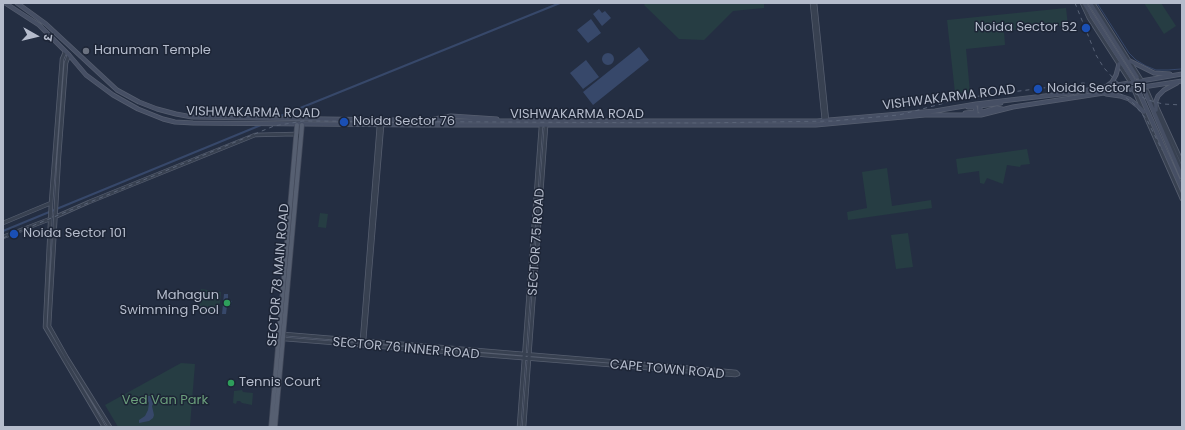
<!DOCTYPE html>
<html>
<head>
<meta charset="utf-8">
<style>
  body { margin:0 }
  #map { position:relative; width:1185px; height:430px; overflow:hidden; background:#242e42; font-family:Poppins,"Noto Sans Devanagari",sans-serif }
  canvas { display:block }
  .frame { position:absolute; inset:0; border:4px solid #b5bccc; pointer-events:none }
  .north { position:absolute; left:16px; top:16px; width:40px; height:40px; -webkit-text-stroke:3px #1d2536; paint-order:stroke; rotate:98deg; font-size:11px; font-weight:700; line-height:16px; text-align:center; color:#b5bccc }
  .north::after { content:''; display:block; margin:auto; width:14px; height:18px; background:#b5bccc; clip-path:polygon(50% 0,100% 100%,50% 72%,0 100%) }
</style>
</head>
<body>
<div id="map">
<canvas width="1185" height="430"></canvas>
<div class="frame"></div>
<div class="north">उ</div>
</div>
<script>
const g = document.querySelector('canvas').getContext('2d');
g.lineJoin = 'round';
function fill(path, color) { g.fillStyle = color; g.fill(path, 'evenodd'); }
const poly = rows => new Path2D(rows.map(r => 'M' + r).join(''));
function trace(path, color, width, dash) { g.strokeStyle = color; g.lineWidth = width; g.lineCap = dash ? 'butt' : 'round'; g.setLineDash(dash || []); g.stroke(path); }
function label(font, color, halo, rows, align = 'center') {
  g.font = font + ' Poppins,sans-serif'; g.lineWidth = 3; g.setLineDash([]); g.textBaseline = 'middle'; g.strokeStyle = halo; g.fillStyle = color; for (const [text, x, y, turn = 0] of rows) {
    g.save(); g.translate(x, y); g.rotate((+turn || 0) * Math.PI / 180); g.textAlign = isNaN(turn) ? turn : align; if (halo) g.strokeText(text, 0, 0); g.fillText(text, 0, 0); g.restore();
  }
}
const green = poly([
  [646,3,764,3,764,8,733,11,704,40,679,39,644,5],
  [1144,3,1161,3,1176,26,1164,34],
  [1066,8,1068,25,1004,31,1005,45,966,49,970,92,955,93,947,20],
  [1027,149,1030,164,1021,165,1020,167,1007,165,1003,184,987,178,984,184,980,183,979,171,958,174,956,159],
  [887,168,892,206,931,200,932,208,848,220,847,212,867,208,862,172],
  [320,213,328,214,326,228,318,227],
  [908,233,913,267,896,269,891,235],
  [201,289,221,292,220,303,217,308,216,313,198,311,196,309,202,301,201,298,199,297,199,294],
  [181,363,195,364,190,426,178,427,118,427,105,405],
  [242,390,243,392,253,393,252,405,242,403,240,401,237,401,236,404,233,403,234,391]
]);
const water = poly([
  [599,9,602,13,605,11,611,18,602,26,593,14],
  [591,19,601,33,588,43,577,30],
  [639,47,649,60,593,105,583,92],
  '602 59a6 6 0 1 1 12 0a6 6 0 1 1-12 0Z',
  [586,60,599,77,583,89,570,73],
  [224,294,228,294,228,300,232,301,231,306,227,306,226,314,222,314],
  [145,396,153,396,156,398,152,406,154,415,153,418,149,421,139,423,139,420,145,416,148,410,149,403]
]);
const stream = poly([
  [1097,3,1129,53,1136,60,1146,66,1156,70,1168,70,1181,69],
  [555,5,555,3]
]);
const canal = poly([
  [278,117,560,3],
  [3,231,261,125]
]);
const tertiary = poly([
  [812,3,824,121],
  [815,3,827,121],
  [1082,3,1089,18,1131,83],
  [1093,3,1142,81],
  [65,52,62,59,51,203,45,327,104,427],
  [69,55,66,63,59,156,49,326,67,358,110,427],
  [1133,88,1182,199],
  [1147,91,1182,170],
  [1156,105,1182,162],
  [55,217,89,202,255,135,296,134,300,137,300,139],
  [3,223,51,203],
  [3,237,50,219],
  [284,334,704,369,736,372,738,374],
  [284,339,735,375,738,374],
  [362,341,379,125],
  [364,341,382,125],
  [519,427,541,126],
  [524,427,546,126]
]);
const secondary = poly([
  [5,3,39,25,69,55,86,75,113,95,138,109,163,119,175,122,193,123,421,125,816,125,925,115,981,115,1013,107,1182,81],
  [17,3,46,24,117,90,139,102,157,109,176,114,192,117,459,121,817,121,935,111,976,104,1070,93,1182,74],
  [1084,3,1133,80],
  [1090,3,1137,77],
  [1130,61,1154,73,1170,74],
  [1107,86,1112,82,1116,75,1119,64],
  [1144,89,1182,177],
  [1139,92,1182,189],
  [1106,94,1120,96,1129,99,1138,106,1144,112],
  [1001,103,980,106,980,111,983,112,997,108,1002,109],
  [1156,110,1156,101,1158,96,1164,90,1177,83],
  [965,113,976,112,975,107,968,107],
  [429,120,451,116,497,119]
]);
const primary = poly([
  [271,427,297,125],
  [275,427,302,125]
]);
const rail = poly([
  [1075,3,1096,55,1104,68,1115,80,1128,90,1148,100,1163,104,1182,105],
  [3,238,274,126,303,121,699,123,832,121,899,115,964,98,1083,83,1098,85,1108,88,1121,94,1133,103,1147,120,1162,150]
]);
const markers = [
  [1086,28,5,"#1a4fb4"],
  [86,51,4,"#6b7280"],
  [1038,89,5,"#1a4fb4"],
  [344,122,5,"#1a4fb4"],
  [14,234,5,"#1a4fb4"],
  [227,303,4,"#2e9e5b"],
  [231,383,4,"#2e9e5b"]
];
const poiNames = [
  ["Noida Sector 52",1077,28,"right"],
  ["Hanuman Temple",94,51],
  ["Noida Sector 51",1047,89],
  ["Noida Sector 76",353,122],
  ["Noida Sector 101",23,234],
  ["Mahagun",219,296,"right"],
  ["Swimming Pool",219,311,"right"],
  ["Tennis Court",239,383]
];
const streetNames = [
  ["VISHWAKARMA ROAD",949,98,-7],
  ["VISHWAKARMA ROAD",253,113,1],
  ["VISHWAKARMA ROAD",577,115],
  ["SECTOR 75 ROAD",537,242,-86],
  ["SECTOR 78 MAIN ROAD",279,275,-85],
  ["SECTOR 76 INNER ROAD",406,349,5],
  ["CAPE TOWN ROAD",667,370,5]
];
const parkNames = [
  ["Ved Van Park",165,401]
];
fill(green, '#263d43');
fill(water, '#37486a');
trace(stream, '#37486a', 1);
trace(canal, '#37486a', 2);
trace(tertiary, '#565e6f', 4.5);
trace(secondary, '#565e6f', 5);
trace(primary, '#42495a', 5.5);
trace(tertiary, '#384151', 3);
trace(secondary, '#464f64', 3.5);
trace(primary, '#565f71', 4);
trace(rail, '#5a6478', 1, [4, 4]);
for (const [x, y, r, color] of markers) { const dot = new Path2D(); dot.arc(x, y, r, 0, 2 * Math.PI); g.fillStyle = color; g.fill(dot); trace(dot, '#1d2536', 1.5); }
label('13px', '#b5bccc', '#1d2536', poiNames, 'left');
label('13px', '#b5bccc', '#1d2536', streetNames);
label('13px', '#6b9e7b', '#1d2536', parkNames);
</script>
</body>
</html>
